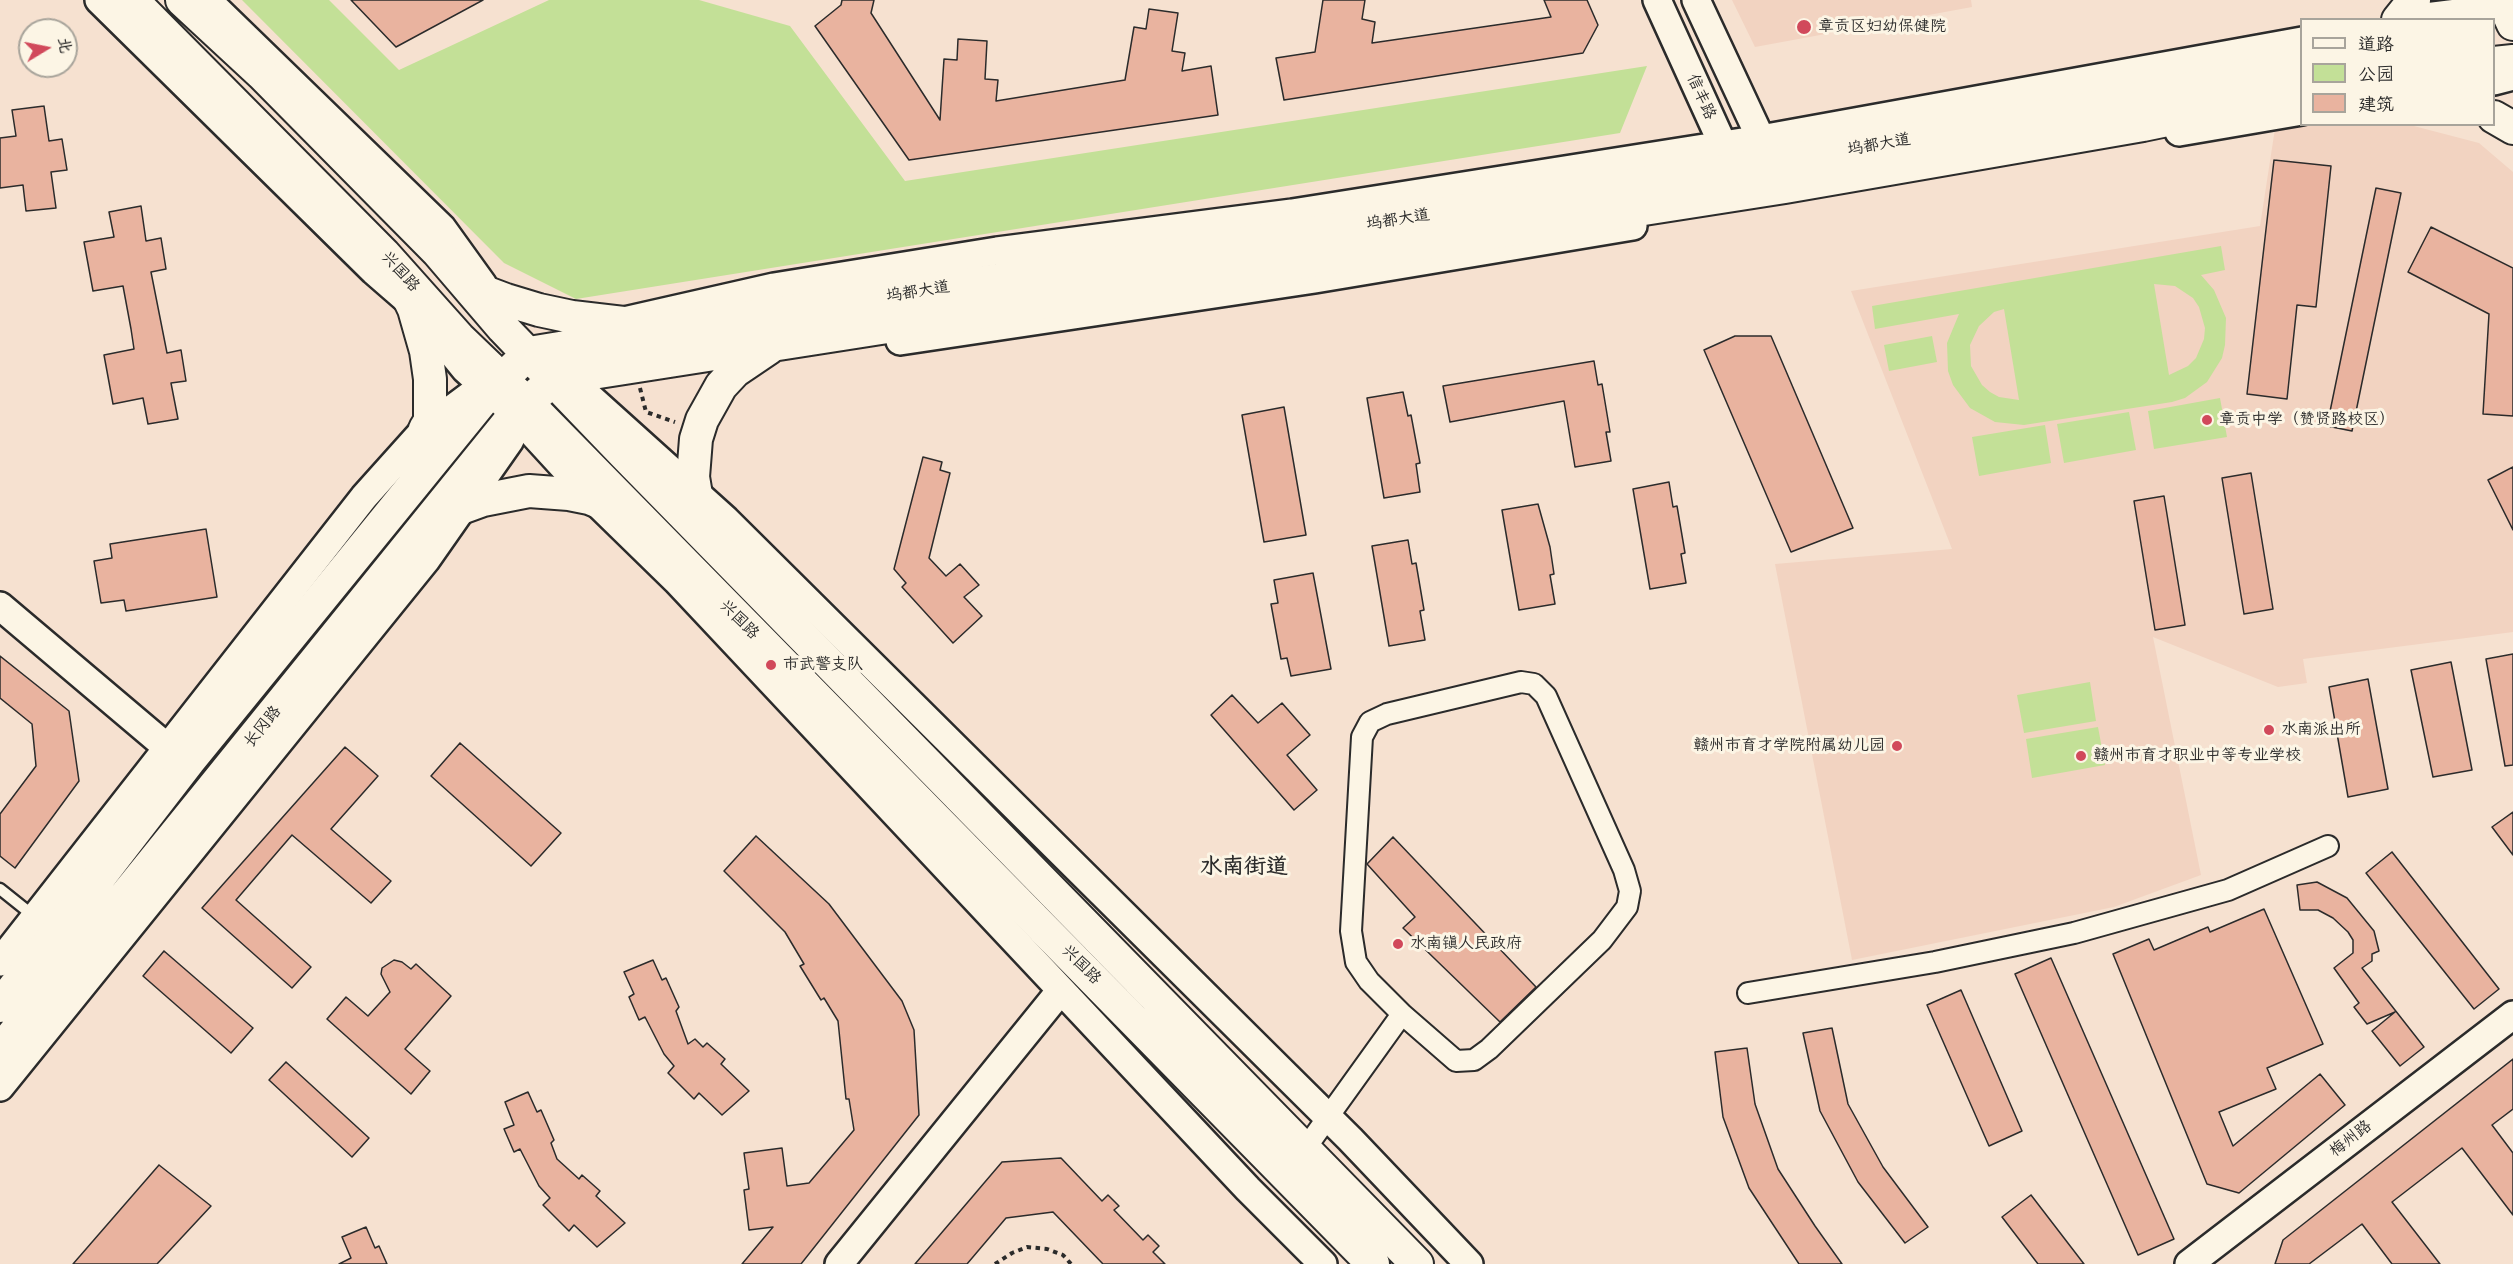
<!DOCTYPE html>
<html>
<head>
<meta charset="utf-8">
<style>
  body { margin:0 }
  #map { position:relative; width:2513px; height:1264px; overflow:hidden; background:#f6e1d0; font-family:"Balsamiq Sans","LXGW WenKai TC",sans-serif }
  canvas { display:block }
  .legend { position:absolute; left:2300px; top:18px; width:195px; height:108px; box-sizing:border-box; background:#fcf5e5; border:2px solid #a8a49b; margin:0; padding:8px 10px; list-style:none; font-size:18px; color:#2b2b2b }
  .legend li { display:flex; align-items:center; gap:12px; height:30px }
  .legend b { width:30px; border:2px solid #a8a49b }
  .north { position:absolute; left:18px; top:18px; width:60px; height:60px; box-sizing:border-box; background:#fcf5e5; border:2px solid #a8a49b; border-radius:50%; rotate:80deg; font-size:16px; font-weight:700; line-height:24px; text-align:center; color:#2b2b2b }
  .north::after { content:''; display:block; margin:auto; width:21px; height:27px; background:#d1495b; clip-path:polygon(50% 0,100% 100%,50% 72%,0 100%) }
</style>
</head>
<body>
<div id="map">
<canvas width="2513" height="1264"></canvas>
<ul class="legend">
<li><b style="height:8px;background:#fcf5e5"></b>道路</li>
<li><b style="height:16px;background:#c3e097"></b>公园</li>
<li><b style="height:16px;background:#e9b39f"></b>建筑</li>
</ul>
<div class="north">北</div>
</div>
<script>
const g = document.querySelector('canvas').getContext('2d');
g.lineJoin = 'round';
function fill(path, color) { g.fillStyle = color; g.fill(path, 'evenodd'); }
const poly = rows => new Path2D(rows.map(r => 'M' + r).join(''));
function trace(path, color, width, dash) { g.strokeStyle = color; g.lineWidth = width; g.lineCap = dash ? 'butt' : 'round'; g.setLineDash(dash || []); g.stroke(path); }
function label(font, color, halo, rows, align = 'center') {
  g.font = font + ' "Balsamiq Sans","LXGW WenKai TC",sans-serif'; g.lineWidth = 6; g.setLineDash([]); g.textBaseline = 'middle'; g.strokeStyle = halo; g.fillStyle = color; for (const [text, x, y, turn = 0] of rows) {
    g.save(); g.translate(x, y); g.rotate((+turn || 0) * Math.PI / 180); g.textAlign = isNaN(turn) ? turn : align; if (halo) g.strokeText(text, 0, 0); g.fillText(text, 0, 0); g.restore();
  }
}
const built = poly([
  [1732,0,1971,0,1972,7,1755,47],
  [2276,122,2410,125,2479,143,2513,172,2513,632,2303,659,2307,683,2278,687,2153,637,2201,875,2114,907,1852,960,1775,564,1952,549,1851,291,2260,226]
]);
const green = poly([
  [242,0,329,0,399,70,549,0,699,0,790,26,905,181,1647,66,1620,133,576,299,504,263],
  [2221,246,2225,270,2201,275,2214,290,2226,318,2225,345,2222,358,2207,382,2185,398,2172,402,2024,425,1995,422,1970,408,1953,385,1948,371,1947,343,1959,314,1875,329,1872,306],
  [2154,284,2175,286,2193,298,2199,307,2205,328,2204,339,2196,358,2188,366,2169,375],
  [2004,309,2019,400,1999,397,1990,392,1982,385,1971,366,1970,345,1979,326,1994,312],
  [1932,336,1937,362,1889,371,1884,345],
  [2220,398,2227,437,2154,449,2148,411],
  [2129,412,2136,450,2064,463,2057,424],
  [2045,425,2051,463,1979,476,1972,437],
  [2090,682,2096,721,2024,733,2017,695],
  [2098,727,2105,765,2032,778,2026,739]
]);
const building = poly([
  [351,0,483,0,396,47,351,0],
  [842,0,874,0,871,13,940,120,944,59,957,60,958,39,987,41,985,79,998,80,996,101,1125,80,1134,27,1146,29,1149,9,1178,13,1172,51,1185,53,1182,71,1211,66,1218,115,909,160,815,26,841,5,842,0],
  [1323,0,1365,0,1362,19,1375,22,1372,43,1551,17,1544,0,1587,0,1598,25,1583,53,1284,100,1276,58,1315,52,1323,0],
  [44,106,49,141,62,139,67,170,51,172,56,208,26,211,23,185,0,188,0,138,16,136,12,110,44,106],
  [2274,160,2331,166,2316,307,2297,305,2287,399,2247,394,2274,160],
  [2376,188,2401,193,2352,431,2327,426,2376,188],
  [141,206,146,241,161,238,166,269,151,272,167,353,181,350,186,381,171,383,178,419,148,424,143,398,113,404,104,355,134,349,131,329,123,286,93,291,84,242,114,237,109,212,141,206],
  [2431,227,2513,268,2513,416,2483,414,2489,314,2408,272,2431,227],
  [1735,336,1771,336,1853,528,1791,552,1704,350,1735,336],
  [1594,361,1598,385,1602,384,1610,432,1606,432,1611,461,1575,467,1564,401,1450,422,1443,386,1594,361],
  [1403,392,1408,416,1411,415,1420,463,1416,464,1420,492,1384,498,1367,398,1403,392],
  [1284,407,1306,535,1264,542,1242,415,1284,407],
  [923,457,942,462,940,470,950,473,929,558,946,576,960,564,979,585,964,597,982,616,953,643,902,587,906,583,894,569,923,457],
  [2513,467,2513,530,2488,480,2513,467],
  [2251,473,2273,609,2244,614,2222,478,2251,473],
  [1669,482,1673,507,1677,506,1685,553,1681,554,1686,583,1650,589,1633,489,1669,482],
  [2164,496,2185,625,2155,630,2134,501,2164,496],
  [1538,504,1550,547,1554,574,1550,575,1555,604,1519,610,1502,510,1538,504],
  [206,529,217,597,126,611,124,600,101,603,94,561,112,558,110,544,206,529],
  [1408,540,1412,564,1416,563,1424,610,1420,611,1425,640,1389,646,1372,546,1408,540],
  [1313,573,1331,669,1291,676,1287,658,1281,659,1271,604,1278,603,1274,580,1313,573],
  [2513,654,2513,765,2505,766,2486,659,2513,654],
  [0,656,69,711,79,781,15,868,0,856,0,814,36,766,32,724,0,698,0,656],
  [2451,662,2472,770,2433,777,2411,670,2451,662],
  [2368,679,2388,789,2348,797,2329,687,2368,679],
  [1232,695,1258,723,1282,703,1310,735,1287,755,1317,790,1294,810,1211,715,1232,695],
  [460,743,561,833,531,866,431,776,460,743],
  [345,747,378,776,331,829,391,881,371,903,292,835,236,900,311,967,292,988,202,908,345,747],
  [2513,812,2513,855,2492,827,2513,812],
  [756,836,829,904,902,1001,914,1030,919,1115,801,1264,742,1264,773,1227,749,1230,744,1190,749,1189,744,1153,782,1148,787,1186,809,1183,854,1130,849,1099,846,1099,838,1021,824,998,821,1000,800,966,804,964,785,932,724,871,756,836],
  [1393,837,1536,987,1500,1022,1403,928,1415,917,1367,864,1393,837],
  [2392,852,2499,989,2474,1009,2366,873,2392,852],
  [2317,882,2347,898,2374,931,2379,951,2372,954,2372,961,2362,968,2424,1047,2400,1066,2372,1031,2395,1012,2367,1024,2354,1007,2359,1003,2334,968,2353,953,2353,940,2348,932,2333,918,2318,910,2300,910,2297,885,2317,882],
  [2264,909,2323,1044,2267,1068,2276,1089,2219,1112,2233,1146,2320,1074,2345,1105,2239,1193,2207,1184,2113,954,2149,939,2154,950,2208,927,2210,932,2264,909],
  [164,951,253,1028,231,1053,143,976,164,951],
  [2051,958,2174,1239,2138,1255,2015,974,2051,958],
  [394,960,402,962,411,969,416,964,451,996,405,1049,430,1071,411,1094,327,1019,346,997,368,1016,390,992,381,974,382,968,394,960],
  [653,960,662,980,666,978,679,1007,676,1011,688,1044,695,1039,703,1047,707,1043,725,1059,721,1064,749,1091,722,1115,699,1093,694,1099,668,1073,674,1066,664,1054,645,1017,639,1020,629,997,634,994,624,972,653,960],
  [1961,990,2022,1131,1989,1146,1927,1005,1961,990],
  [1832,1028,1848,1104,1883,1167,1928,1227,1905,1243,1858,1182,1820,1111,1803,1033,1832,1028],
  [1747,1048,1755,1104,1778,1169,1815,1226,1842,1264,1799,1264,1749,1188,1723,1117,1715,1052,1747,1048],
  [2513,1059,2513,1109,2492,1125,2513,1153,2513,1215,2462,1148,2392,1202,2440,1264,2392,1264,2362,1224,2309,1264,2275,1264,2283,1240,2513,1059],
  [286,1062,369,1138,352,1157,269,1080,286,1062],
  [528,1092,537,1112,541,1110,554,1140,551,1143,557,1159,579,1179,582,1175,600,1191,596,1196,625,1223,597,1247,574,1225,569,1231,543,1205,550,1198,539,1186,520,1149,514,1152,504,1129,514,1125,505,1102,528,1092],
  [1061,1158,1102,1201,1108,1195,1119,1206,1114,1210,1143,1240,1148,1235,1159,1246,1153,1252,1165,1264,1103,1264,1053,1212,1006,1218,967,1264,915,1264,1002,1162,1061,1158],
  [159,1165,211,1206,157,1264,73,1264,159,1165],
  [2031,1195,2084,1264,2038,1264,2002,1217,2031,1195],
  [366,1227,375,1248,379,1246,387,1264,339,1264,351,1258,342,1237,366,1227]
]);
const path = poly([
  [640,388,646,412,675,422],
  [995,1264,1012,1253,1027,1247,1047,1249,1063,1255,1071,1264]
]);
const lane = poly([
  [0,889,35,917]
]);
const street = poly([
  [1748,993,1935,962,2074,933,2228,890,2328,846],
  [1305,1149,1402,1014,1456,1061,1474,1060,1489,1049,1602,940,1627,907,1630,891,1624,870,1546,696,1534,684,1521,682,1387,714,1370,722,1362,737,1351,931,1356,962,1369,981,1402,1014]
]);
const secondary = poly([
  [99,0,374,271,412,304,465,369,515,414,593,499,677,581,1248,1189,1323,1264],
  [207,0,442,228,483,285],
  [1657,0,1723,145,1732,159],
  [1696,0,1768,154],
  [2401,20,2513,6],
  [2494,81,2513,76],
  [2179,132,2302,111],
  [611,324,774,287,997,251,1292,213,1761,139,2302,41],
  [900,341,1315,279,1633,226],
  [576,385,726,520,1350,1139,1469,1264],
  [0,606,169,749],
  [0,962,364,497,425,429,472,394,487,380],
  [0,1087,426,560,510,440],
  [839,1264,1061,990],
  [2189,1264,2513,1015]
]);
const primary = poly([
  [132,0,384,254,459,338,535,411,1373,1264],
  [182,0,263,75,438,252,503,328,624,454,1417,1264],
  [2502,0,2513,24],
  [2398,20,2414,0],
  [2494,63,2513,61],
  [2494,117,2513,128],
  [470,283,474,288,506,300,539,310,572,317,632,324],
  [404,288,414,309,426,351,430,379,430,421,425,429,426,445,416,477],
  [434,523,461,508,483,500,529,491,569,494,589,498,626,513],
  [708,533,699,513,693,477,696,439,702,420,721,386,735,371,769,348],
  [0,1006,189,761,490,391,529,353,744,318,1738,169,2135,100,2302,64],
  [0,1051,515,414,554,379,1785,187,2143,125,2302,92]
]);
const markers = [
  [1804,27,8,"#d1495b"],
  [2207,420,6,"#d1495b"],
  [771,665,6,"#d1495b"],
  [2269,730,6,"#d1495b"],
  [1897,746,6,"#d1495b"],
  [2081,756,6,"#d1495b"],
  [1398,944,6,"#d1495b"]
];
const poiNames = [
  ["章贡区妇幼保健院",1818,27],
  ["章贡中学（赞贤路校区）",2219,420],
  ["市武警支队",783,665],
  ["水南派出所",2281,730],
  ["赣州市育才学院附属幼儿园",1885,746,"right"],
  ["赣州市育才职业中等专业学校",2093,756],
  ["水南镇人民政府",1410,944]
];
const streetNames = [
  ["信丰路",1701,97,66],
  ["坞都大道",1879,145,-10],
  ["坞都大道",1398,220,-9],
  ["兴国路",400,272,48],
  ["坞都大道",918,292,-9],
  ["兴国路",739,620,45],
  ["长冈路",263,727,-51],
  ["兴国路",1081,965,45],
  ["梅州路",2351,1139,-38]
];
const districtNames = [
  ["水南街道",1244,867]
];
fill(built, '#f2d3c1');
fill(green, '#c3e097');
fill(building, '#e9b39f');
trace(building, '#2b2b2b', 1.5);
trace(lane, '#2b2b2b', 15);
trace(street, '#2b2b2b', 24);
trace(secondary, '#2b2b2b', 32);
trace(primary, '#2b2b2b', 36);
trace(path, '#2b2b2b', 4, [4.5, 4.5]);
trace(lane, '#fcf5e5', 10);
trace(street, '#fcf5e5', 20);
trace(secondary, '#fcf5e5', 27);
trace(primary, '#fcf5e5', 32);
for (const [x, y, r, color] of markers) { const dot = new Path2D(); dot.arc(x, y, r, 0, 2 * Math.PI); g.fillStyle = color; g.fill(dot); trace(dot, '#fcf5e5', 2); }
label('16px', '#2b2b2b', '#fcf5e5', poiNames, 'left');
label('16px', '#2b2b2b', '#fcf5e5', streetNames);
label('bold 22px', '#2b2b2b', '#fcf5e5', districtNames);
</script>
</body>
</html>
